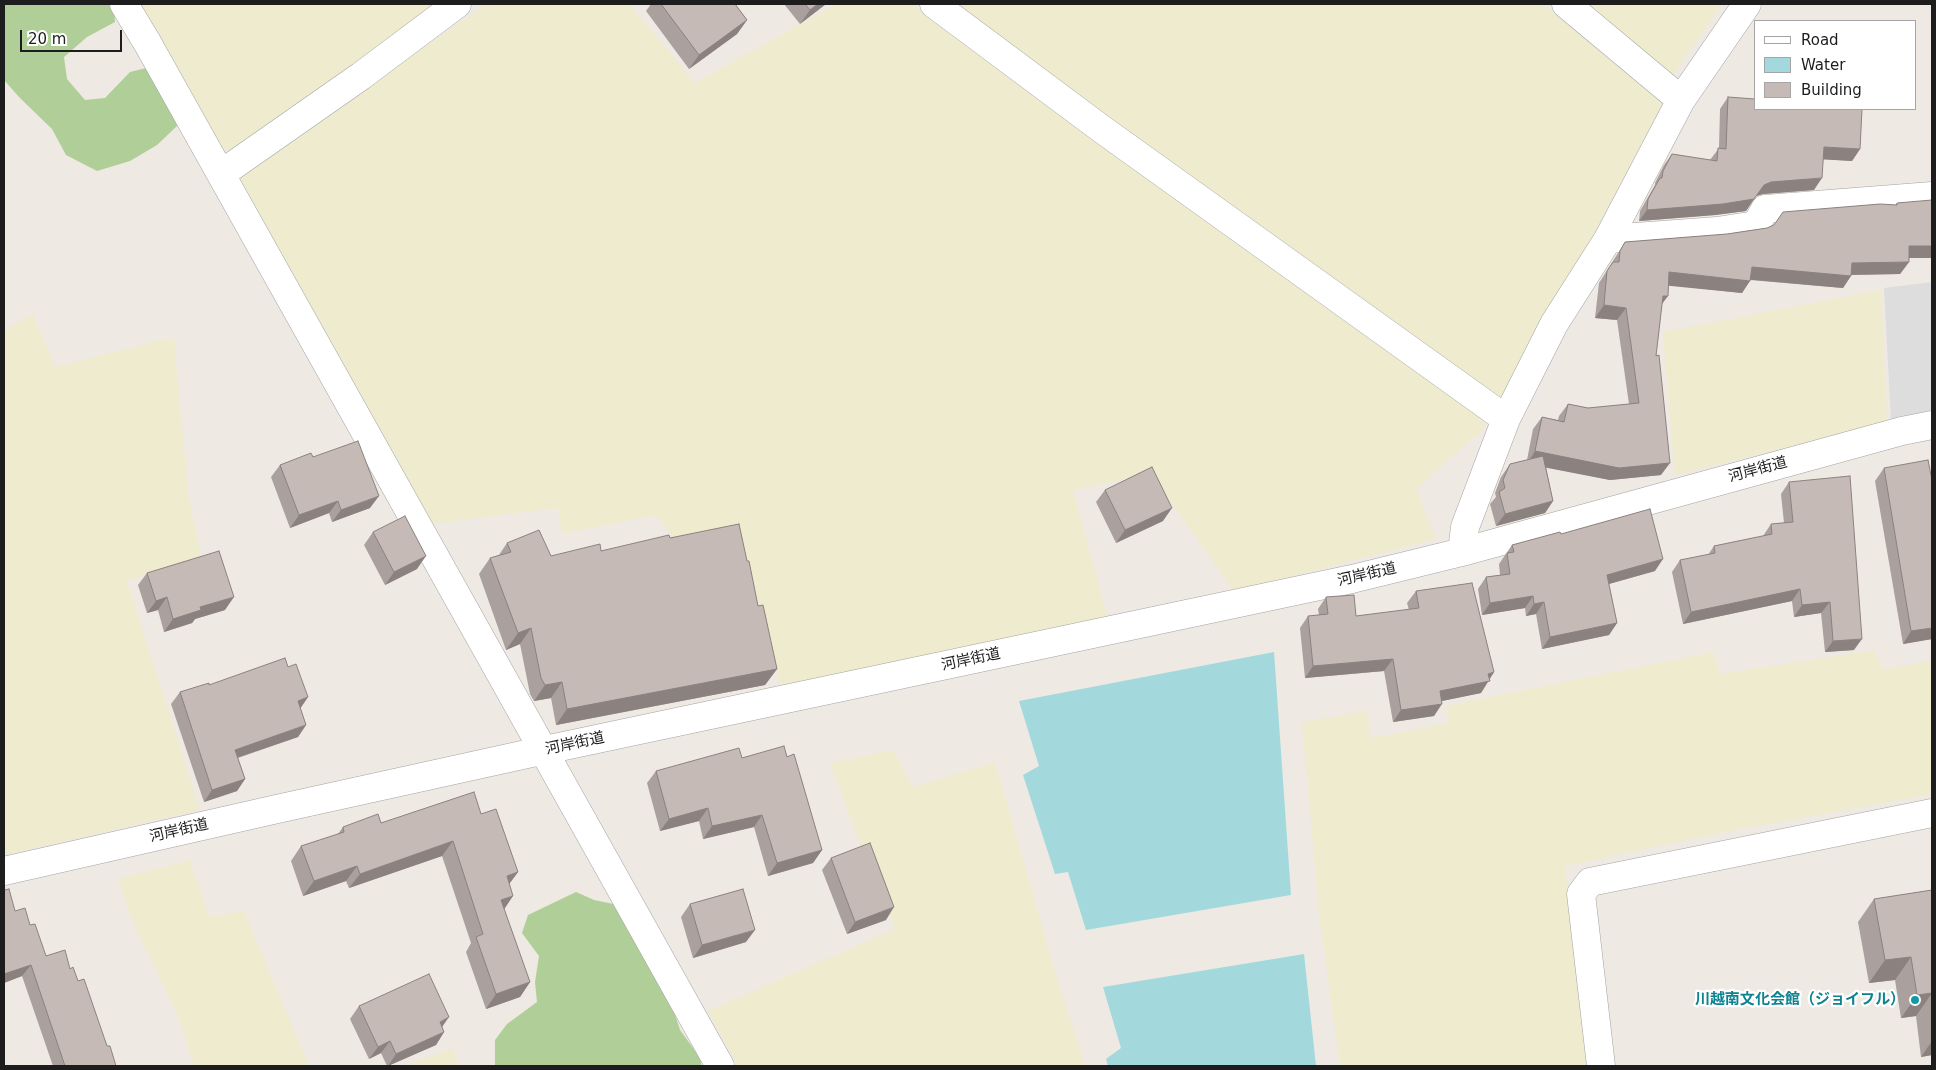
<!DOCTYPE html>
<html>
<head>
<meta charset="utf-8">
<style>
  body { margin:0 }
  #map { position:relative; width:1936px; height:1070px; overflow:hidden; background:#eee9e3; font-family:"DejaVu Sans",sans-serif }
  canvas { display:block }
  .frame { position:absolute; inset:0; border:5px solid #1d1d1d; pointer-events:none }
  .legend { position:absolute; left:1754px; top:20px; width:162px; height:90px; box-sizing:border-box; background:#fff; border:1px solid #a5a5a5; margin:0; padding:6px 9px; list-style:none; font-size:15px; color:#1d1d1d }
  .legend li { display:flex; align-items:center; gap:10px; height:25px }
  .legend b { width:25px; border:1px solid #a5a5a5 }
  .scale { position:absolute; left:20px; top:30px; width:102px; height:22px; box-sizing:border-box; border:2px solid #1d1d1d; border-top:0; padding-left:6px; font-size:15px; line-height:18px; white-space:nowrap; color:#1d1d1d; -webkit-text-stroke:4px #fff; paint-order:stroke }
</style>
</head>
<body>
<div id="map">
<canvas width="1936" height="1070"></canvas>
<div class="frame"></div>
<ul class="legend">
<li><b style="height:6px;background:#fff"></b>Road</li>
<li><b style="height:14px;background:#a3d9dd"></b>Water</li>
<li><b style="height:14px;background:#c6bab6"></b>Building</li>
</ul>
<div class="scale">20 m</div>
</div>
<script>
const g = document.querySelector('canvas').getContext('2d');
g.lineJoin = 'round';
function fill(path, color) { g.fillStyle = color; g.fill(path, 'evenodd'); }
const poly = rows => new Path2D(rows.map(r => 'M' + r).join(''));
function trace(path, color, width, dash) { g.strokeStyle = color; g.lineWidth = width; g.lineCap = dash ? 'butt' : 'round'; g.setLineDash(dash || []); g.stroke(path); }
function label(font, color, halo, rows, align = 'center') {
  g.font = font + ' "DejaVu Sans","Noto Sans JP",sans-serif'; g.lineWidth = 4.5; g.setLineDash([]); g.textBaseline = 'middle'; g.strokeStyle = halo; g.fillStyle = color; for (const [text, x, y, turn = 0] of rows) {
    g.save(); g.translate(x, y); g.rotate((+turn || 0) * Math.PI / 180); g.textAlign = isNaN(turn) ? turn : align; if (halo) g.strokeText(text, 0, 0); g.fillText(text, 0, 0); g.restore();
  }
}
const farmland = poly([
  [133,4,440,4,243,147,227,150,214,145],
  [486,4,629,4,695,83,836,4,911,4,1486,420,1482,430,1416,489,1436,539,1234,591,1151,474,1073,490,1109,623,782,688,735,537,678,545,657,515,562,534,558,508,428,524,239,177],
  [944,4,1543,4,1663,104,1502,406],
  [1587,4,1722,4,1673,75],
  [1881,290,1887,422,1675,475,1663,332],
  [33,314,55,367,174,337,188,493,201,558,127,581,200,810,4,855,4,330],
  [1874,650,1883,669,1932,661,1932,794,1729,831,1565,866,1586,1066,1340,1066,1319,915,1302,722,1367,711,1371,738,1448,723,1446,706,1713,652,1720,674],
  [893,750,913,787,995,762,1054,968,1085,1066,738,1066,708,1011,895,929,863,852,830,763],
  [190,860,209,917,244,911,309,1066,194,1066,178,1017,131,917,118,879],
  [452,1048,459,1066,406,1066]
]);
const forest = poly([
  [4,4,111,4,114,7,115,22,87,37,64,57,67,79,85,100,105,98,130,72,150,67,172,107,177,126,157,145,130,161,97,171,66,155,52,129,19,97,4,80],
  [576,892,594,900,618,905,669,996,680,1030,701,1059,701,1066,495,1066,495,1040,507,1024,537,1002,535,982,539,956,522,933,528,915]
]);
const parking = poly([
  [1932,282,1932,410,1891,421,1884,288]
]);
const water = poly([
  [1274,652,1291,895,1086,930,1068,872,1055,874,1023,775,1039,766,1019,701],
  [1304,954,1316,1066,1108,1066,1106,1059,1121,1048,1103,987]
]);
const minor = poly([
  [124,4,148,44,720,1066],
  [934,4,1103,130,1506,419],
  [1566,4,1681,100],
  [221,174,361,76,457,4],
  [1608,239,1717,231,1756,225,1765,209,1932,196],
  [1462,552,1465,527,1506,419,1554,324,1608,239,1681,100,1747,4],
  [4,871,277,809,545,750,1352,579,1462,552,1902,431,1932,425],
  [1601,1066,1581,894,1590,882,1932,813]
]);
const wall = poly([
  [651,4,735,4,747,20,737,34,689,69,646,11],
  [784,4,826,4,800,24],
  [1728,97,1860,149,1852,161,1823,159,1814,190,1763,194,1756,196,1746,211,1715,215,1639,221,1640,211,1655,185,1655,183,1664,165,1672,154,1710,160,1719,148,1720,109],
  [1897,203,1932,258,1909,258,1909,262,1900,274,1851,275,1843,288,1750,280,1742,293,1668,285,1662,304,1656,356,1661,475,1610,480,1546,467,1553,501,1545,513,1496,526,1490,504,1496,497,1495,493,1501,477,1510,464,1527,460,1533,429,1542,417,1558,420,1559,416,1568,404,1588,408,1629,404,1617,320,1595,318,1599,283,1625,242,1727,234,1767,228,1895,205],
  [313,457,370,508,332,522,329,513,290,528,271,477,280,465],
  [1884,468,1932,639,1903,644,1875,481],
  [1789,482,1854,650,1825,652,1821,613,1794,617,1792,601,1683,624,1672,572,1680,560,1708,555,1714,546,1763,536,1771,524,1784,523,1781,494],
  [1105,490,1163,521,1116,543,1096,502],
  [373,532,417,569,385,585,364,545],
  [1561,534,1655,571,1609,584,1617,623,1609,635,1542,649,1536,614,1526,616,1525,608,1482,615,1478,589,1486,577,1500,575,1499,564,1512,545],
  [670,538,747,561,758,606,777,669,765,685,556,725,551,698,534,701,530,694,520,644,506,650,479,574,490,558,499,555,507,543,551,556,601,551],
  [147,573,225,610,195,619,192,623,164,632,158,610,147,613,138,585],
  [1416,591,1494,672,1481,693,1442,701,1434,716,1393,722,1384,671,1305,678,1300,628,1308,616,1319,615,1318,609,1326,597,1356,616,1409,610,1407,603],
  [288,667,308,697,300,708,306,725,298,737,238,758,245,779,237,791,204,802,171,704,180,692],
  [787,757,822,850,813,863,768,876,754,827,703,839,699,821,660,831,647,783,656,771,742,758],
  [481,814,518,872,509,884,504,909,530,982,520,997,486,1009,466,952,471,943,442,856,349,888,346,881,303,896,291,861,301,846,338,834,343,827,381,823],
  [831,858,886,920,847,934,822,870],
  [4,890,15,911,30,925,46,956,70,969,78,981,116,1066,53,1066,22,976,4,983],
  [1932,890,1932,1055,1921,1057,1916,1016,1901,1018,1895,980,1869,983,1858,922,1874,899],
  [690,904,746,942,693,958,681,917],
  [359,1006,442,1027,444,1032,436,1045,387,1066,381,1053,369,1059,350,1019]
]);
const shadedWall = poly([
  [818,4,826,4,800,24,810,10],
  [747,20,737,34,689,69,699,55],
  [1824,147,1860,149,1852,161,1816,159],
  [1822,178,1814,190,1763,194,1756,196,1764,185,1771,182],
  [1754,199,1746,211,1715,215,1639,221,1647,210],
  [1909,246,1932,246,1932,258,1900,258],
  [1909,262,1900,274,1843,275,1851,276,1843,288,1743,279,1752,267,1852,263],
  [1669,272,1750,281,1742,293,1661,285],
  [1663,296,1668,296,1659,308],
  [1604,305,1626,308,1617,320,1595,318],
  [1535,451,1670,463,1661,475,1610,480,1527,464],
  [379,496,370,508,332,522,341,510],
  [338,501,329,513,290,528,299,515],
  [1553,501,1545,513,1496,526,1505,514],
  [1172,508,1163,521,1116,543,1125,530],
  [426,556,417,569,385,585,394,572],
  [1663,559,1655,571,1598,587,1607,575],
  [1800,589,1792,601,1683,624,1691,612],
  [1533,596,1525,608,1482,615,1490,603],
  [167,597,158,610,147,613,156,601],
  [234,597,225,610,195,619,192,623,164,632,173,619,200,607],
  [1544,602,1536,614,1526,616,1534,604],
  [1830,602,1821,613,1794,617,1802,605],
  [1617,623,1609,635,1542,649,1550,637],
  [531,628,520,644,506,650,518,633],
  [1932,628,1932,639,1903,644,1911,631],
  [1862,639,1854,650,1825,652,1833,641],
  [1393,659,1384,671,1305,678,1313,666],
  [777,669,765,685,556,725,567,709],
  [1494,672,1481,693,1432,703,1440,691,1488,674],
  [562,682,551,698,534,701,545,685],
  [308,697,300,709,298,701],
  [1442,704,1434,716,1393,722,1401,710],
  [306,725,298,737,227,761,235,750],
  [245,779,237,791,204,802,212,790],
  [708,808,699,821,660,831,669,819],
  [762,815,754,827,703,839,712,826],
  [453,841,442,856,349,888,360,874],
  [822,850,813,863,768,876,777,863],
  [357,866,346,881,303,896,314,881],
  [518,872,507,887,507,876],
  [513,896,503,911,501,900],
  [894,907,886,920,847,934,855,922],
  [755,930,746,942,693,958,702,945],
  [1911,957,1895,980,1869,983,1885,960],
  [31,965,22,976,4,983,4,974],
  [530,982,520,997,486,1009,496,994],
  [1932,993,1916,1016,1901,1018,1917,995],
  [449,1017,440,1030,440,1022],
  [444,1032,436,1045,388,1066,396,1054],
  [390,1041,381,1053,369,1059,378,1047],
  [1932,1041,1932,1055,1921,1057]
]);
const building = poly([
  [661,4,735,4,747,20,699,55,661,4],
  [805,4,818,4,810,10,805,4],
  [1728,97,1755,99,1755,109,1862,109,1860,149,1824,147,1822,178,1771,182,1764,185,1754,199,1723,204,1647,210,1648,199,1660,178,1662,178,1663,171,1672,154,1717,161,1718,148,1726,149,1728,97],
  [1932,200,1932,246,1909,246,1909,262,1852,263,1851,276,1752,267,1750,281,1669,272,1668,296,1663,296,1656,356,1659,355,1670,463,1619,468,1535,451,1542,417,1564,422,1568,404,1588,408,1639,403,1626,308,1604,305,1607,271,1613,262,1619,262,1620,251,1625,242,1727,234,1767,228,1774,225,1783,212,1880,204,1897,205,1897,203,1932,200],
  [358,441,379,496,341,510,338,501,299,515,280,465,311,453,313,457,358,441],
  [1543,456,1553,501,1505,514,1499,492,1505,488,1503,480,1510,464,1543,456],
  [1928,460,1932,480,1932,628,1911,631,1884,468,1928,460],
  [1152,467,1172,508,1125,530,1105,490,1152,467],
  [1850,476,1862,639,1833,641,1830,602,1802,605,1800,589,1691,612,1680,560,1715,553,1714,546,1772,534,1771,524,1793,522,1789,482,1850,476],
  [1650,509,1663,559,1607,575,1617,623,1550,637,1544,602,1534,604,1533,596,1490,603,1486,577,1510,574,1507,553,1514,552,1512,545,1560,532,1561,534,1650,509],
  [405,516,426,556,394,572,373,532,405,516],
  [739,524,747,561,749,561,758,606,763,605,777,669,567,709,562,682,545,685,541,678,531,628,518,633,490,558,511,552,507,543,539,530,551,556,600,544,601,551,669,535,670,538,739,524],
  [219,551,234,597,200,607,201,610,173,619,167,597,156,601,147,573,219,551],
  [1472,583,1494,672,1488,674,1490,681,1440,691,1442,704,1401,710,1393,659,1313,666,1308,616,1328,614,1326,597,1354,595,1356,616,1419,608,1416,591,1472,583],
  [285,658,288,667,296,664,308,697,298,701,306,725,235,750,245,779,212,790,180,692,209,683,209,685,285,658],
  [784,746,787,757,794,754,822,850,777,863,762,815,712,826,708,808,669,819,656,771,739,748,742,758,784,746],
  [474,792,481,814,496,809,518,872,507,876,513,896,501,900,530,982,496,994,476,937,483,934,453,841,360,874,357,866,314,881,301,846,344,832,343,827,378,814,381,823,474,792],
  [870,843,894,907,855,922,831,858,870,843],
  [9,889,15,911,25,908,30,925,35,924,46,956,65,950,70,969,73,967,78,981,84,979,107,1046,110,1046,116,1066,65,1066,31,965,4,974,4,890,9,889],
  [743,889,755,930,702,945,690,904,743,889],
  [1932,890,1932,998,1932,993,1917,995,1911,957,1885,960,1874,899,1932,890],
  [429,974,449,1017,440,1022,444,1032,396,1054,390,1041,378,1047,359,1006,429,974]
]);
const markers = [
  [1915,1000,5,"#0f9aa8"]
];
const streetNames = [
  ["河岸街道",1758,470,-15],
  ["河岸街道",1367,575,-13],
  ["河岸街道",971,660,-12],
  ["河岸街道",575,744,-12],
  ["河岸街道",179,831,-13]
];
const cultureNames = [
  ["川越南文化会館（ジョイフル）",1905,1000]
];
fill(farmland, '#eeebce');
fill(forest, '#b0ce97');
fill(parking, '#ddd');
fill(water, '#a3d9dd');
trace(minor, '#a4a4a4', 29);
trace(minor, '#fff', 28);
fill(wall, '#aaa09d');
fill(shadedWall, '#8b827f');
fill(building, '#c6bab6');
trace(building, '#8b827f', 1);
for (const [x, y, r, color] of markers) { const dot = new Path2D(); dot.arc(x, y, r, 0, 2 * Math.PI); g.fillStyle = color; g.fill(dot); trace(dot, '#fff', 2); }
label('15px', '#1d1d1d', '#fff', streetNames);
label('bold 15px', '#0d838f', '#fff', cultureNames, 'right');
</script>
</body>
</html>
